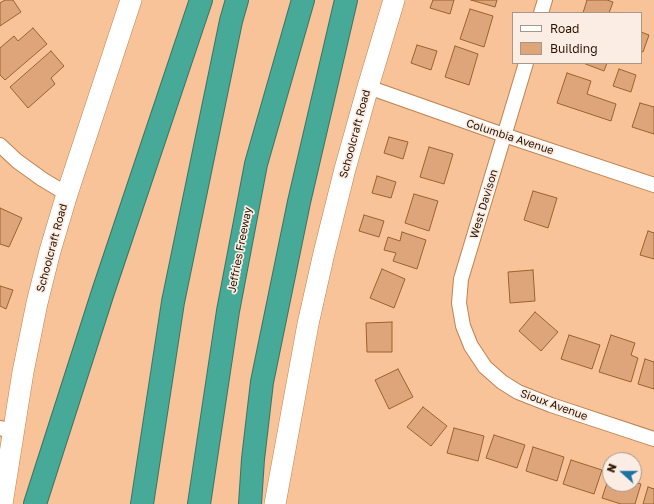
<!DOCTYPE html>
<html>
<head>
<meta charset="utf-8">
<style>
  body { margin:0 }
  #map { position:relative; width:654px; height:504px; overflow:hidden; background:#f8c399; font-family:"Golos Text",sans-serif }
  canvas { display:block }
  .legend { position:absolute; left:512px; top:12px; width:130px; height:52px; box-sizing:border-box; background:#fbede3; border:1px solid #a89688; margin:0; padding:5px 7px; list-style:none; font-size:12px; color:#2b1300 }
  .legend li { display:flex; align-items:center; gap:8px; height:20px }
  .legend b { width:20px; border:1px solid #a89688 }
  .north { position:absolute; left:602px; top:452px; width:40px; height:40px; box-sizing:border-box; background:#fbede3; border:1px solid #a89688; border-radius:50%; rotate:291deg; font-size:11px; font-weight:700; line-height:16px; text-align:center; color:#2b1300 }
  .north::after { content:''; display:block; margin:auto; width:14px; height:18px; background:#1e72a3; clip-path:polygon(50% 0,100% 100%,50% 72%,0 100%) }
</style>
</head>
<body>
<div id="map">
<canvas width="654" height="504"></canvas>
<ul class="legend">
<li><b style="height:5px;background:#fff"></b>Road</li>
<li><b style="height:11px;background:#dda579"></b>Building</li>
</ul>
<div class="north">N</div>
</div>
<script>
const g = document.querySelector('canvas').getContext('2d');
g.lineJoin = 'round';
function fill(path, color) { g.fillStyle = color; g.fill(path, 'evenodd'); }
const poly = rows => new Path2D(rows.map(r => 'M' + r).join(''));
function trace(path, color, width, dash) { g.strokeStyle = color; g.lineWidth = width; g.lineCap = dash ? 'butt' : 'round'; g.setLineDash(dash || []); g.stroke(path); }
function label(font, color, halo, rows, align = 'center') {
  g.font = font + ' "Golos Text",sans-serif'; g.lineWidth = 3.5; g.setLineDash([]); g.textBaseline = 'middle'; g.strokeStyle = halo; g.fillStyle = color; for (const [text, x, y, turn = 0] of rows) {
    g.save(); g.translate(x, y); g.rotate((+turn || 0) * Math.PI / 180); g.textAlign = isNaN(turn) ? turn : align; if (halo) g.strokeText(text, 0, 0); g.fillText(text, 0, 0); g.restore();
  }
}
const building = poly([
  [5,0,13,0,21,12,0,26,0,3,5,0],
  [433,0,454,0,450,14,430,8,433,0],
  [471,0,497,0,495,7,471,0],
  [587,0,607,0,613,2,609,13,583,13,587,0],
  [470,9,493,16,484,47,460,39,470,9],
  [33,28,47,44,5,80,0,75,0,48,14,36,18,41,33,28],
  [641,32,649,35,643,52,641,51,641,32],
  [417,45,437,51,431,70,411,63,417,45],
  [455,46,478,54,469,85,445,77,455,46],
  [51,51,64,66,51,78,55,84,28,108,10,87,51,51],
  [583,63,607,63,604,71,583,63],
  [619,69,636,75,631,92,613,86,619,69],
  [567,73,591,81,587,94,616,104,611,121,557,103,567,73],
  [640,103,654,107,654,134,632,127,640,103],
  [389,137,408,142,403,159,384,153,389,137],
  [429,147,453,154,444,184,420,177,429,147],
  [377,176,396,182,391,198,372,193,377,176],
  [533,191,557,198,548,228,524,220,533,191],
  [414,194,438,201,429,231,405,223,414,194],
  [0,208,22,218,9,247,0,244,0,208],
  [364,215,384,221,379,237,359,231,364,215],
  [648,231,654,233,654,259,640,255,648,231],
  [402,232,426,240,417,269,393,261,396,253,384,250,388,237,400,241,402,232],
  [382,269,405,279,394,308,370,298,382,269],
  [533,270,535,301,510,303,508,272,533,270],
  [0,286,13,290,6,309,0,306,0,286],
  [535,312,558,332,541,351,519,331,535,312],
  [392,322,392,352,367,352,366,323,392,322],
  [569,335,600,345,592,369,561,359,569,335],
  [611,335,635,343,631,355,638,358,631,382,599,372,611,335],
  [645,359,654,362,654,389,638,384,645,359],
  [398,369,413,397,389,409,375,380,398,369],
  [423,407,447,426,431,446,407,427,423,407],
  [454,428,484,436,478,461,447,453,454,428],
  [494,435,525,445,517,468,486,458,494,435],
  [533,447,564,457,557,481,526,471,533,447],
  [571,460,602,470,594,494,563,484,571,460],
  [610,474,610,484,634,484,634,482,641,484,635,504,621,504,602,498,610,474],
  [648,487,654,489,654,504,643,504,648,487]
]);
const street = poly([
  [541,13,545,0],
  [526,63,461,279,459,303,463,326,471,346,485,367,502,382,518,392,551,405,654,439],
  [368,87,504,135,654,185],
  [0,145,17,161,42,179,67,194],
  [0,428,13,432]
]);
const secondary = poly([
  [2,504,23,372,37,303,50,251,67,194,131,0],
  [275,504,308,324,324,253,345,169,368,87,394,0]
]);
const highway = poly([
  [35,504,103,292,201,0],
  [142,504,173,302,231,21,237,0],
  [199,504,228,311,256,164,303,0],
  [250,504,253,459,262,382,299,202,346,0]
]);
const streetNames = [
  ["Schoolcraft Road",355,134,-75],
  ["Columbia Avenue",510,137,18],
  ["West Davison",484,204,-73],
  ["Schoolcraft Road",52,248,-75],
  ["Jeffries Freeway",240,250,-79],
  ["Sioux Avenue",554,405,20]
];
fill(building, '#dda579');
trace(building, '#9d612c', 1);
trace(street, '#c0824e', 16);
trace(secondary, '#c0824e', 22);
trace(highway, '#3d7463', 24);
trace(street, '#fff', 14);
trace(secondary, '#fff', 21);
trace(highway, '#47a998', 22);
label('11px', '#2b1300', '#fbede3', streetNames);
</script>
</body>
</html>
